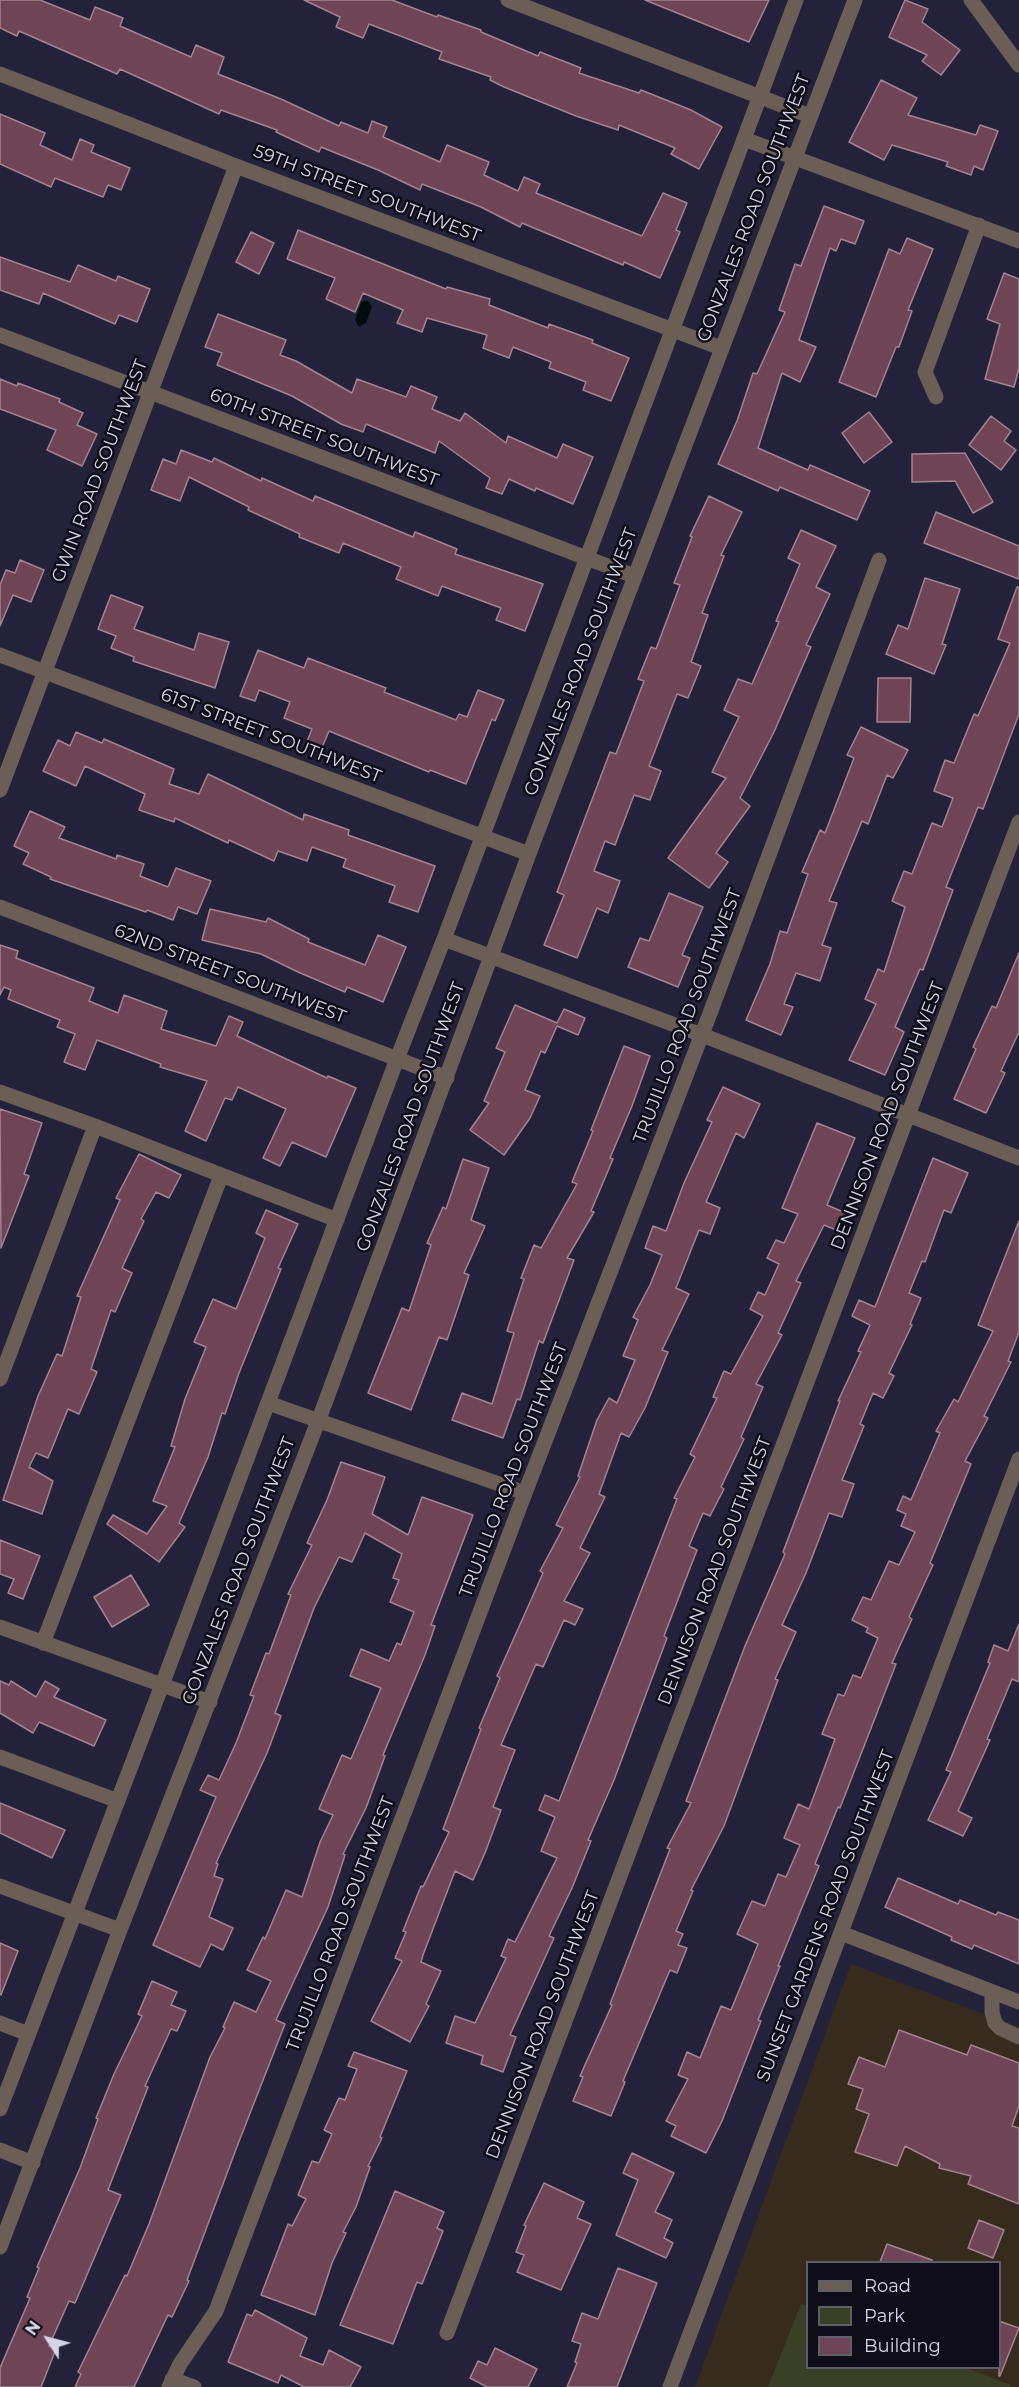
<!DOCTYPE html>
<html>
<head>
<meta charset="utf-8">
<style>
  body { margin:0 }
  #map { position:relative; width:1019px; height:2387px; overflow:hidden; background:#24223a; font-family:Montserrat,sans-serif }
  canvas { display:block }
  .legend { position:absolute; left:806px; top:2261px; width:195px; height:108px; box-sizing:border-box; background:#0e0d18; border:2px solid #5e5d6a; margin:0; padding:8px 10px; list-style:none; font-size:18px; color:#d6d5e6 }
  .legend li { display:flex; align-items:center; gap:12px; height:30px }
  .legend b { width:30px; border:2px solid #5e5d6a }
  .north { position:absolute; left:18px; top:2309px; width:60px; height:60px; -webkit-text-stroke:4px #0e0d18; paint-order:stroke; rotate:306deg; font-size:16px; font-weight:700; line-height:24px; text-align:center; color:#d6d5e6 }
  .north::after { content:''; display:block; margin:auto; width:21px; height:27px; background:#d6d5e6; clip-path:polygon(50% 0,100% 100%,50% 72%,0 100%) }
</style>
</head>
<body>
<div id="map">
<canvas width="1019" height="2387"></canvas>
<ul class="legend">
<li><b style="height:8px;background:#6b5e56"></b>Road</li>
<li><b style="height:16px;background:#3a4025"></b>Park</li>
<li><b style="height:16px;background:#6f4456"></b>Building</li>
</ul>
<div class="north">N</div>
</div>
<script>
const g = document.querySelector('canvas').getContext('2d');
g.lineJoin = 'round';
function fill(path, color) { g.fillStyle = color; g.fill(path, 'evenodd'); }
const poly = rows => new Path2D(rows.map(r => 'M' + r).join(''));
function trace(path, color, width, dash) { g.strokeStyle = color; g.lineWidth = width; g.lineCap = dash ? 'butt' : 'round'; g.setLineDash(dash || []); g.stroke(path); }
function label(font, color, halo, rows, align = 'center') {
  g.font = font + ' Montserrat,sans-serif'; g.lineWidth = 5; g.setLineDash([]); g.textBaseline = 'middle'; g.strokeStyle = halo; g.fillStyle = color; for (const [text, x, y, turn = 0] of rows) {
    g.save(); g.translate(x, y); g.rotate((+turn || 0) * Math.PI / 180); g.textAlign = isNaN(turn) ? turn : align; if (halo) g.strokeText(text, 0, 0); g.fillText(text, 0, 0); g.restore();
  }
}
const education = poly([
  [851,1964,1019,2027,1019,2387,695,2387],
  [808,2262,1000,2262,1000,2368,808,2368]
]);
const green = poly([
  [801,2304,807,2306,808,2368,966,2368,1011,2385,1010,2387,768,2387]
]);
const water = poly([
  [364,301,368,301,372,307,366,323,359,327,355,320,361,303]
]);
const building = poly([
  [0,0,40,0,90,20,95,7,123,18,120,26,191,57,196,45,224,57,218,74,281,99,339,126,341,122,368,133,372,121,387,127,383,137,440,162,447,145,489,162,484,175,518,191,524,177,540,184,536,193,642,236,663,193,687,203,676,230,680,232,660,278,624,262,623,265,522,223,520,227,481,207,422,184,420,190,378,170,321,147,319,152,276,132,277,130,221,110,219,114,120,69,117,74,19,31,17,36,0,28,0,0],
  [304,0,392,0,437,17,438,15,481,30,481,32,538,56,540,52,581,68,579,73,639,93,641,90,691,110,722,127,699,169,671,154,675,148,619,125,618,130,576,116,504,87,490,80,491,77,439,59,442,52,369,24,363,38,336,27,340,17,304,0],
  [645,0,769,0,749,42,645,0],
  [905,0,928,9,922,22,960,50,941,75,922,61,927,55,889,37,905,0],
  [881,80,917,98,908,115,976,135,980,125,998,131,983,170,974,166,971,175,946,166,948,162,892,145,884,160,849,142,881,80],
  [0,114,45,133,40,145,72,160,80,139,94,145,91,152,130,168,121,190,108,185,103,197,55,178,51,187,0,164,0,114],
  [824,206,864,221,855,244,841,239,836,251,830,248,799,340,816,347,800,382,782,373,758,448,808,470,810,465,870,491,857,520,780,487,778,491,718,464,737,421,753,373,757,374,785,312,779,310,795,264,801,266,824,206],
  [298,230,446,289,447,287,490,299,489,305,548,328,549,324,593,340,592,343,629,358,611,401,583,390,586,382,549,368,551,362,513,347,509,358,483,348,487,335,427,318,422,332,397,323,403,310,363,293,355,312,326,299,335,278,287,259,298,230],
  [251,232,274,243,259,274,236,262,251,232],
  [907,238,933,249,908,310,912,311,899,347,896,347,876,397,839,382,889,249,900,254,907,238],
  [0,257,70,282,78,265,116,281,118,276,150,289,137,322,119,315,115,324,43,293,39,304,0,290,0,257],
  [1004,273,1019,279,1019,368,1014,387,985,379,1000,324,987,319,1004,273],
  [218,314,286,340,280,355,296,361,352,393,357,379,406,397,411,386,437,397,432,409,460,421,465,413,506,443,508,436,557,458,563,444,593,457,573,504,536,488,535,491,509,479,502,494,486,488,490,478,439,441,435,453,366,424,363,432,341,424,292,396,217,365,222,353,205,347,218,314],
  [0,379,17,386,18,383,60,399,59,402,83,413,77,425,97,434,82,466,47,450,56,430,0,409,0,379],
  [869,412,892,442,864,463,842,433,869,412],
  [991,416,1011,431,1004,441,1016,450,1001,470,969,445,991,416],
  [181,450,212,462,214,458,261,481,262,478,313,501,315,496,413,537,415,532,457,549,455,554,543,584,525,631,496,620,501,608,442,586,438,596,396,579,401,567,343,543,339,553,299,537,300,534,248,510,249,507,189,477,180,501,151,490,163,459,176,464,181,450],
  [965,453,993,502,973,513,955,481,912,482,912,454,965,453],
  [709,496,742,512,721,555,724,556,702,613,708,615,691,662,701,666,688,698,677,694,649,766,661,771,650,800,634,795,615,845,605,841,594,871,620,881,608,913,597,908,577,958,544,945,564,895,557,892,610,752,616,754,644,681,638,679,651,647,656,649,680,585,674,583,692,537,690,536,709,496],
  [936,512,1019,546,1019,579,924,543,936,512],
  [801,530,836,546,816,587,830,594,806,645,811,647,774,732,740,798,750,806,716,853,728,862,709,888,668,858,726,778,712,772,739,717,724,710,738,679,752,684,779,622,776,621,800,564,788,558,801,530],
  [20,560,44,570,31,602,13,595,0,626,0,585,6,570,15,573,20,560],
  [925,578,960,589,942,644,946,645,934,674,886,654,898,625,908,629,925,578],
  [1017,587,1019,587,1019,714,983,809,978,807,946,887,953,890,923,970,920,969,895,1027,904,1032,885,1075,849,1060,876,1004,865,999,878,969,884,972,905,907,892,901,904,871,912,874,932,823,942,827,953,798,934,791,945,760,954,763,974,714,978,716,1010,643,998,639,1017,587],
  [111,595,143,607,134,629,194,650,199,633,229,642,215,688,133,661,134,657,111,648,116,636,98,629,111,595],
  [258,650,304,668,308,658,386,688,384,692,456,720,459,714,467,717,478,690,504,700,495,721,492,719,466,784,430,770,429,772,329,731,321,750,306,744,312,729,284,718,290,702,259,690,255,701,240,696,258,650],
  [878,678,911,678,910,722,877,722,878,678],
  [861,727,908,750,893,778,887,775,868,824,862,821,829,901,837,903,822,945,831,948,820,981,796,973,784,1004,793,1007,781,1035,746,1020,770,964,780,931,787,933,808,874,802,872,820,830,825,833,854,758,847,755,861,727],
  [76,732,102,743,104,739,174,769,169,784,199,794,208,774,303,820,304,814,349,830,348,835,435,866,418,912,389,902,395,886,343,867,346,859,312,847,307,861,278,851,274,861,229,840,228,843,175,818,174,822,139,810,145,794,85,766,76,786,43,771,58,740,70,746,76,732],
  [30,811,65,827,59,838,116,859,117,855,144,864,140,876,168,887,176,868,211,881,197,914,178,907,173,920,147,910,146,912,50,879,51,877,23,864,29,853,14,846,30,811],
  [669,893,703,907,682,955,690,958,678,987,628,967,640,938,649,941,669,893],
  [210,909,266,922,268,918,309,939,308,942,365,965,378,935,406,947,383,1002,347,987,345,992,298,972,261,954,202,940,210,909],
  [0,945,18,951,16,958,94,988,89,1001,118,1013,124,995,167,1011,161,1029,216,1046,229,1016,243,1022,237,1036,327,1078,328,1076,356,1088,326,1157,292,1142,280,1166,263,1158,286,1109,238,1087,232,1100,225,1098,206,1141,185,1131,207,1081,160,1067,161,1064,97,1040,85,1070,64,1062,75,1034,57,1027,60,1020,8,999,11,990,4,987,0,995,0,945],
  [1019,953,1019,1032,1001,1071,1005,1073,986,1113,954,1099,976,1049,973,1047,992,1006,996,1008,1019,953],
  [515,1005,557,1023,564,1009,585,1018,578,1035,557,1026,545,1053,541,1051,525,1090,540,1096,530,1118,504,1155,470,1130,489,1103,484,1101,505,1052,496,1048,515,1005],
  [624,1046,650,1056,632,1106,610,1158,613,1159,591,1211,594,1212,567,1258,574,1260,543,1343,539,1341,520,1400,517,1399,503,1438,452,1420,462,1393,492,1404,514,1333,507,1331,524,1279,521,1278,534,1245,541,1248,577,1184,572,1182,593,1131,591,1130,624,1046],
  [723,1087,760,1104,744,1138,736,1133,706,1202,720,1208,710,1234,699,1230,676,1288,689,1294,662,1350,668,1352,645,1408,629,1437,621,1433,599,1494,605,1497,580,1548,590,1553,564,1601,583,1609,575,1625,564,1620,543,1667,536,1664,501,1745,515,1750,493,1807,501,1810,485,1853,473,1880,455,1871,423,1955,421,1962,441,1971,426,2004,429,2006,410,2042,371,2021,402,1961,395,1958,406,1932,403,1931,421,1886,423,1887,449,1832,443,1829,481,1729,479,1728,500,1678,497,1676,543,1573,540,1571,563,1528,556,1525,580,1477,578,1476,597,1420,609,1398,617,1403,635,1360,623,1356,638,1320,633,1317,650,1285,662,1255,645,1248,653,1226,666,1231,684,1183,712,1122,707,1120,723,1087],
  [0,1109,42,1123,24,1174,29,1176,1,1248,0,1109],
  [817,1123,855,1138,827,1205,848,1214,841,1232,824,1225,796,1281,801,1283,778,1333,782,1335,756,1384,763,1387,741,1437,744,1439,721,1487,724,1489,710,1516,703,1513,689,1546,697,1550,664,1636,667,1638,614,1780,588,1840,591,1841,572,1888,549,1936,554,1938,510,2035,516,2037,503,2072,481,2064,483,2056,446,2043,455,2016,475,2023,506,1958,501,1956,508,1939,515,1942,557,1858,541,1851,555,1817,539,1810,545,1795,559,1801,677,1499,674,1498,695,1457,690,1454,717,1398,713,1397,724,1371,731,1374,763,1316,750,1309,758,1292,765,1295,779,1264,767,1258,776,1240,784,1243,798,1214,782,1208,817,1123],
  [139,1154,181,1175,169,1198,156,1192,141,1219,144,1221,122,1268,132,1273,115,1312,111,1310,91,1369,97,1372,79,1414,68,1409,48,1458,36,1453,29,1467,53,1481,42,1514,3,1500,38,1396,57,1354,62,1356,81,1297,77,1296,120,1200,116,1198,139,1154],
  [933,1158,968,1173,951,1213,944,1210,925,1262,922,1261,909,1293,921,1298,910,1324,912,1325,889,1373,894,1376,883,1398,873,1393,860,1424,864,1426,842,1480,854,1484,842,1517,829,1513,806,1573,782,1625,796,1632,775,1679,778,1680,724,1826,691,1890,693,1891,676,1931,683,1934,678,1945,687,1948,677,1973,670,1970,623,2081,625,2082,611,2116,573,2101,583,2077,580,2076,612,2005,610,2004,670,1849,667,1848,691,1803,686,1801,745,1646,785,1554,783,1552,840,1401,838,1401,861,1352,858,1351,870,1325,852,1316,859,1300,875,1307,933,1158],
  [463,1159,489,1168,471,1220,485,1226,464,1273,469,1275,447,1340,439,1337,411,1410,368,1393,402,1308,409,1311,431,1245,427,1243,443,1207,446,1209,463,1159],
  [266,1210,298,1224,278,1268,281,1269,239,1373,225,1414,222,1413,208,1457,179,1523,185,1527,159,1562,107,1524,113,1515,147,1534,167,1506,153,1501,175,1447,171,1446,185,1399,206,1347,194,1342,213,1299,236,1309,265,1238,256,1233,266,1210],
  [1019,1221,1019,1332,1008,1361,1011,1362,984,1416,988,1418,965,1461,971,1464,930,1563,933,1565,909,1617,912,1619,892,1663,896,1664,840,1808,838,1807,815,1864,819,1866,778,1966,780,1966,758,2020,761,2021,743,2067,722,2121,706,2153,671,2136,676,2126,666,2121,688,2079,678,2075,687,2052,700,2058,721,2006,731,2010,758,1944,737,1934,752,1901,765,1906,778,1874,786,1877,800,1845,784,1838,798,1804,809,1809,835,1739,822,1734,838,1694,844,1696,853,1675,861,1678,878,1638,866,1632,868,1628,852,1620,863,1597,871,1600,889,1561,899,1565,915,1532,901,1526,906,1514,897,1510,903,1496,911,1500,940,1433,936,1431,954,1399,958,1402,993,1331,978,1325,1019,1221],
  [341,1462,385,1477,372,1514,408,1535,422,1497,473,1515,431,1625,435,1626,425,1655,383,1755,385,1756,366,1808,343,1854,345,1855,328,1907,276,2020,285,2024,238,2144,187,2280,189,2281,172,2317,168,2315,134,2387,75,2387,81,2374,78,2372,125,2275,127,2276,149,2224,210,2057,225,2028,223,2027,234,2002,256,2012,271,1981,247,1970,263,1937,265,1939,286,1890,302,1897,320,1842,333,1815,319,1809,342,1755,351,1759,381,1688,350,1676,361,1649,389,1661,397,1643,401,1645,414,1612,390,1602,399,1580,393,1578,402,1554,365,1533,352,1562,339,1557,314,1608,275,1713,281,1716,267,1753,216,1863,218,1864,214,1876,223,1879,209,1917,233,1928,223,1950,211,1944,200,1967,153,1945,216,1797,200,1790,208,1775,219,1780,236,1743,254,1696,250,1695,266,1653,269,1654,291,1595,288,1594,312,1545,307,1543,327,1500,341,1462],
  [0,1540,40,1556,23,1599,8,1593,14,1579,0,1574,0,1540],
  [131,1575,149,1605,112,1627,94,1597,131,1575],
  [1019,1624,1019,1682,1012,1679,987,1739,990,1740,958,1811,972,1818,963,1836,928,1820,951,1772,946,1770,990,1663,988,1662,994,1645,1008,1651,1019,1624],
  [0,1681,9,1685,11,1681,36,1697,45,1681,59,1689,54,1697,106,1720,94,1746,39,1722,33,1733,0,1713,0,1681],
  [0,1803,65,1830,52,1858,0,1833,0,1803],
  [898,1878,958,1904,960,1900,996,1915,998,1912,1019,1920,1019,1964,974,1945,972,1949,951,1940,952,1937,932,1928,885,1907,898,1878],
  [0,1943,18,1951,1,1995,0,1994,0,1943],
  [152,1981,177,1992,171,2005,186,2011,177,2031,171,2029,145,2086,148,2087,108,2190,121,2195,75,2303,69,2301,49,2346,56,2349,41,2387,0,2387,0,2368,30,2298,27,2297,39,2268,37,2267,80,2168,98,2119,96,2118,114,2074,142,2016,138,2014,152,1981],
  [899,2030,967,2055,971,2045,1019,2063,1019,2106,1012,2126,1019,2128,1019,2204,968,2184,971,2176,939,2168,940,2164,905,2146,897,2166,855,2152,869,2114,856,2109,863,2089,848,2084,859,2057,885,2067,899,2030],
  [354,2052,407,2071,380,2137,382,2138,368,2166,370,2167,356,2207,343,2232,346,2233,332,2263,315,2315,261,2295,288,2224,292,2226,306,2199,298,2195,312,2161,319,2163,332,2134,324,2130,339,2098,345,2100,357,2069,348,2066,354,2052],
  [632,2153,674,2173,655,2212,672,2220,664,2238,673,2243,666,2258,616,2235,638,2180,623,2173,632,2153],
  [544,2183,584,2202,577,2218,591,2224,561,2290,517,2272,524,2255,516,2252,526,2226,524,2225,544,2183],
  [395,2191,444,2212,437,2228,443,2231,430,2264,422,2284,417,2282,393,2344,340,2325,395,2191],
  [979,2220,1004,2230,993,2258,968,2248,979,2220],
  [887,2244,932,2260,931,2262,880,2262,887,2244],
  [618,2268,657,2283,617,2387,567,2387,577,2363,575,2362,581,2344,572,2341,582,2313,598,2319,618,2268],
  [255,2310,307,2338,300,2356,323,2365,329,2350,361,2367,350,2387,304,2387,281,2375,278,2383,228,2362,247,2314,252,2316,255,2310],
  [999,2321,1019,2328,1000,2376,999,2376,999,2321],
  [495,2348,537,2369,528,2387,487,2387,470,2378,478,2361,487,2365,495,2348]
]);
const minor = poly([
  [508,0,810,116],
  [971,0,1019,65],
  [0,74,236,166,721,348],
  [744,139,1019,241],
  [0,335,634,576],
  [936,397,925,372,979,225],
  [0,655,529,854],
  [0,790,236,166],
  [0,907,447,1078],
  [444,939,702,1035,1019,1158],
  [0,1092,95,1126,337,1220],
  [0,1379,95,1126],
  [268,1403,525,1493],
  [0,1627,210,1702],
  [43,1643,221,1176],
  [0,1757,118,1801],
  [0,1886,120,1930],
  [841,1933,1019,2002],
  [992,1992,992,2012,995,2023,1000,2028,1019,2037],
  [0,2023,28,2034],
  [0,2109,162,1685,397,1059,444,939,796,0],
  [0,2150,33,2163],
  [0,2247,120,1930,319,1419,529,854,855,0],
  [447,2333,1019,822],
  [172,2379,194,2387],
  [169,2387,180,2364,216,2311,525,1493,709,1016,879,560],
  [670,2387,1019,1459]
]);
const streetNames = [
  ["59TH STREET SOUTHWEST",367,194,21],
  ["GONZALES ROAD SOUTHWEST",754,208,-69],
  ["60TH STREET SOUTHWEST",324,438,21],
  ["GWIN ROAD SOUTHWEST",100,471,-69],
  ["GONZALES ROAD SOUTHWEST",581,662,-69],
  ["61ST STREET SOUTHWEST",271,736,21],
  ["62ND STREET SOUTHWEST",230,974,21],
  ["TRUJILLO ROAD SOUTHWEST",688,1016,-69],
  ["DENNISON ROAD SOUTHWEST",888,1116,-69],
  ["GONZALES ROAD SOUTHWEST",411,1117,-70],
  ["TRUJILLO ROAD SOUTHWEST",514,1470,-69],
  ["GONZALES ROAD SOUTHWEST",239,1571,-69],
  ["DENNISON ROAD SOUTHWEST",715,1571,-69],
  ["SUNSET GARDENS ROAD SOUTHWEST",826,1916,-69],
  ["TRUJILLO ROAD SOUTHWEST",341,1924,-69],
  ["DENNISON ROAD SOUTHWEST",543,2025,-69]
];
fill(education, '#362b1c');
fill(green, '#3a4025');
fill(water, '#000d0f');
fill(building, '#6f4456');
trace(building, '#a4828f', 1.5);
trace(minor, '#6b5e56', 15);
label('18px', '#d6d5e6', '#0e0d18', streetNames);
</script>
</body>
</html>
